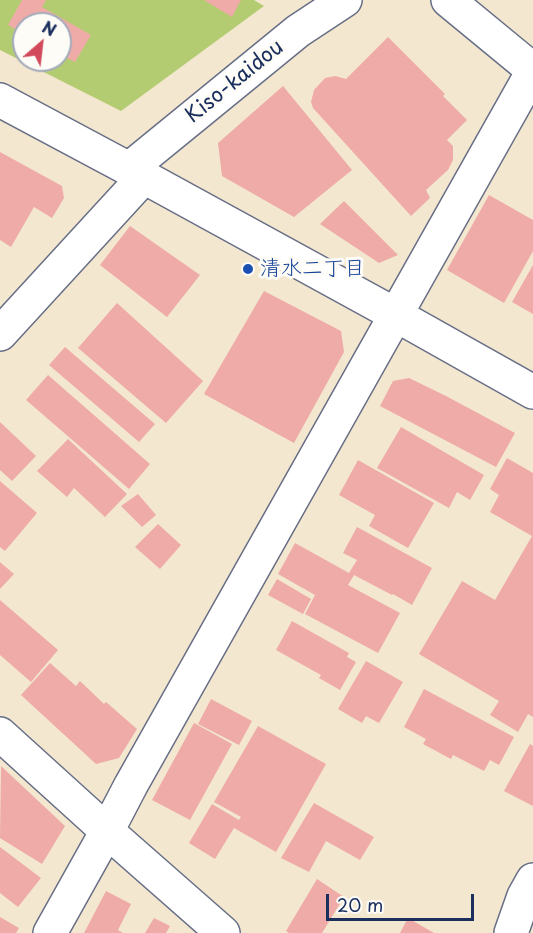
<!DOCTYPE html>
<html>
<head>
<meta charset="utf-8">
<style>
  body { margin:0 }
  #map { position:relative; width:533px; height:933px; overflow:hidden; background:#f4e7d0; font-family:"Playpen Sans",sans-serif }
  canvas { display:block }
  .north { position:absolute; left:12px; top:12px; width:60px; height:60px; box-sizing:border-box; background:#fdfcf7; border:2px solid #a3aaba; border-radius:50%; rotate:28deg; font-size:16px; font-weight:700; line-height:24px; text-align:center; color:#1b2f5e }
  .north::after { content:''; display:block; margin:auto; width:21px; height:27px; background:#d1495b; clip-path:polygon(50% 0,100% 100%,50% 72%,0 100%) }
  .scale { position:absolute; left:326px; top:894px; width:148px; height:27px; box-sizing:border-box; border:3px solid #1b2f5e; border-top:0; padding-left:8px; font-size:18px; line-height:21px; white-space:nowrap; color:#1b2f5e; -webkit-text-stroke:4px #fdfcf7; paint-order:stroke }
</style>
</head>
<body>
<div id="map">
<canvas width="533" height="933"></canvas>
<div class="north">N</div>
<div class="scale">20 m</div>
</div>
<script>
const g = document.querySelector('canvas').getContext('2d');
g.lineJoin = 'round';
function fill(path, color) { g.fillStyle = color; g.fill(path, 'evenodd'); }
const poly = rows => new Path2D(rows.map(r => 'M' + r).join(''));
function trace(path, color, width, dash) { g.strokeStyle = color; g.lineWidth = width; g.lineCap = dash ? 'butt' : 'round'; g.setLineDash(dash || []); g.stroke(path); }
function label(font, color, halo, rows, align = 'center') {
  g.font = font + ' "Playpen Sans","Klee One",sans-serif'; g.lineWidth = 6; g.setLineDash([]); g.textBaseline = 'middle'; g.strokeStyle = halo; g.fillStyle = color; for (const [text, x, y, turn = 0] of rows) {
    g.save(); g.translate(x, y); g.rotate((+turn || 0) * Math.PI / 180); g.textAlign = isNaN(turn) ? turn : align; if (halo) g.strokeText(text, 0, 0); g.fillText(text, 0, 0); g.restore();
  }
}
const green = poly([
  [0,0,254,0,264,6,121,111,0,50],
  [24,24,60,24,60,60,24,60]
]);
const building = poly([
  [22,0,46,0,42,7,91,35,75,62,60,54,60,24,24,24,24,34,8,25],
  [204,0,241,0,232,17],
  [388,37,445,94,443,96,467,120,447,140,453,146,453,160,448,170,426,190,430,198,411,216,313,108,311,102,314,90,325,78,335,76,346,79],
  [283,86,352,170,294,217,222,176,218,143],
  [0,152,62,186,64,198,52,218,34,207,11,247,0,240],
  [489,195,533,220,533,251,504,303,447,270],
  [344,201,398,255,379,263,320,224],
  [130,226,200,275,167,317,100,265],
  [533,265,533,314,512,302],
  [264,291,341,331,344,352,294,443,204,394],
  [117,303,203,381,166,423,78,348],
  [65,347,155,424,139,442,49,365],
  [48,375,150,464,129,489,26,400],
  [409,378,446,396,515,433,496,467,380,406,393,381],
  [0,422,36,456,12,481,0,470],
  [401,427,484,475,470,500,457,492,449,508,377,468],
  [68,439,127,494,105,517,74,488,67,497,37,471],
  [507,458,533,473,533,717,528,714,518,732,490,715,499,701,419,654,462,581,495,600,532,536,490,512,499,495,490,489],
  [358,460,434,503,408,548,369,526,375,515,339,495],
  [0,481,37,513,5,551,0,547],
  [138,494,156,515,142,527,121,506],
  [158,524,181,545,160,569,135,547],
  [357,527,432,568,412,605,393,594,392,595,354,575,348,585,400,613,378,653,305,614,315,595,278,574,295,543,349,573,357,560,343,553],
  [0,562,14,574,0,589],
  [277,579,311,599,303,614,268,595],
  [0,600,58,650,31,682,0,655],
  [292,621,349,653,347,657,356,662,340,690,319,678,321,675,276,650],
  [366,661,403,682,379,723,366,716,362,723,338,709],
  [50,663,76,686,80,681,104,704,106,702,137,729,119,758,96,764,21,695],
  [424,689,514,737,499,765,490,760,484,771,453,755,451,759,423,744,426,739,404,727],
  [211,699,252,721,239,745,198,724],
  [194,723,232,744,190,820,152,800],
  [258,726,326,764,276,852,234,828,215,859,189,843,212,804,239,820,241,817,214,802],
  [530,744,533,746,533,806,504,791],
  [1,766,65,826,42,864,0,838],
  [314,803,374,837,360,860,326,841,309,872,281,858],
  [0,847,41,878,18,907,0,893],
  [317,879,344,897,322,933,289,933,286,931],
  [106,891,131,904,118,930,123,933,84,933],
  [0,917,19,928,16,933,0,933],
  [154,918,170,926,166,933,145,933],
  [408,918,434,933,400,933]
]);
const minor = poly([
  [448,0,533,70],
  [0,100,144,177,396,315,533,392],
  [129,169,298,31,345,0],
  [0,334,144,177],
  [0,734,107,831,223,933],
  [50,933,107,831,131,785,533,71],
  [511,933,524,896,533,880]
]);
const markers = [
  [248,269,6,"#1a4fb4"]
];
const streetNames = [
  ["Kiso-kaidou",235,82,-39]
];
const transitNames = [
  ["清水二丁目",260,269]
];
fill(green, '#b4cc71');
fill(building, '#eeaba7');
trace(minor, '#676f86', 36);
trace(minor, '#fff', 33);
for (const [x, y, r, color] of markers) { const dot = new Path2D(); dot.arc(x, y, r, 0, 2 * Math.PI); g.fillStyle = color; g.fill(dot); trace(dot, '#fdfcf7', 2); }
label('21px', '#1b2f5e', '#fdfcf7', streetNames);
label('21px', '#164399', '#fdfcf7', transitNames, 'left');
</script>
</body>
</html>
